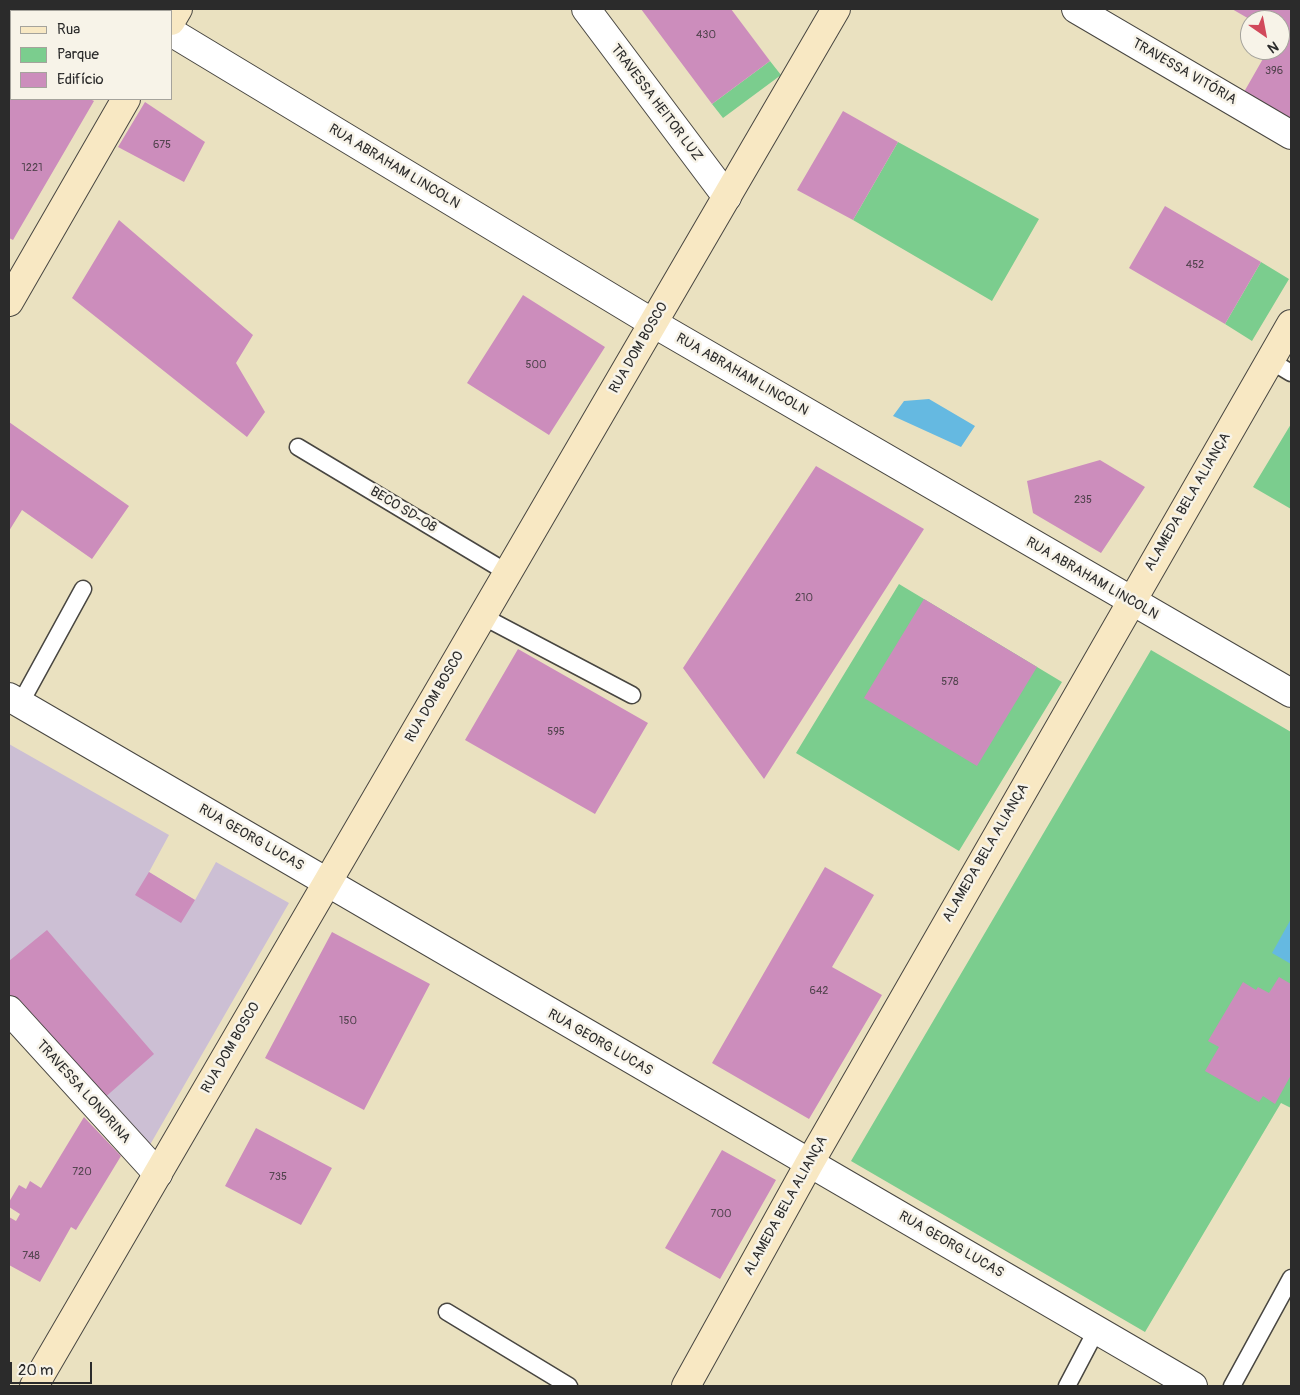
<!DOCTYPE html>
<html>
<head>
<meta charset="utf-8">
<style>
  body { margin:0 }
  #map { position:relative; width:1300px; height:1395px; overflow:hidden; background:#eae1c0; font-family:Pangolin,sans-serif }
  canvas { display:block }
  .frame { position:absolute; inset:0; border:10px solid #2b2b2b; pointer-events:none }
  .legend { position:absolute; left:10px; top:10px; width:162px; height:90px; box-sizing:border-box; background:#f7f3e8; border:1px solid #a5a39c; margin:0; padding:6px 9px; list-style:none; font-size:15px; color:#2b2b2b }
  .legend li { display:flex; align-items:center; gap:10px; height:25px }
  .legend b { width:25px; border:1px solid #a5a39c }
  .north { position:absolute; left:1240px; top:10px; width:50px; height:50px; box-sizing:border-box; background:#f7f3e8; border:1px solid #a5a39c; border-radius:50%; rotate:147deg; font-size:14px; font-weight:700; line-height:20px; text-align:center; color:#2b2b2b }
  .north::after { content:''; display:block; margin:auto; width:18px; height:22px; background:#d1495b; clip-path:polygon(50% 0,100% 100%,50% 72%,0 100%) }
  .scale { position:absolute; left:10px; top:1362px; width:82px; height:22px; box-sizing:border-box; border:2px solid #2b2b2b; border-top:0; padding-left:6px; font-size:15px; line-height:18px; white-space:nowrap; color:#2b2b2b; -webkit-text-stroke:4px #f7f3e8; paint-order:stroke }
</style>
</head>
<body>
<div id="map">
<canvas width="1300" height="1395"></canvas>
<div class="frame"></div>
<ul class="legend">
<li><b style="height:6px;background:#f8e8c3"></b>Rua</li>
<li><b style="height:14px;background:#7bcd8e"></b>Parque</li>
<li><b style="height:14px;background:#cc8dbc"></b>Edifício</li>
</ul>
<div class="north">N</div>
<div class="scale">20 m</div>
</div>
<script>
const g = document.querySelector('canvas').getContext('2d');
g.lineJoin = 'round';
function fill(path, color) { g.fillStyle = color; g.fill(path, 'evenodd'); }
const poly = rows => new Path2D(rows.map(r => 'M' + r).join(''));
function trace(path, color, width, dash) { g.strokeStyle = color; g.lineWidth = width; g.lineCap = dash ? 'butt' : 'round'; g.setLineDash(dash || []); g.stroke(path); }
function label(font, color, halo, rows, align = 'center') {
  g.font = font + ' Pangolin,sans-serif'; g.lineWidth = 5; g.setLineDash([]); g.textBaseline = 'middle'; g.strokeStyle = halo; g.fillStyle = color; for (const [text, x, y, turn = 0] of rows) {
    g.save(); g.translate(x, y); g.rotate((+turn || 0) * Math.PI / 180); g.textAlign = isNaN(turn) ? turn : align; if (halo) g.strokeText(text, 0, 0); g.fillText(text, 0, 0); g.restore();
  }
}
const industrial = poly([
  [9,744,169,835,149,872,195,900,216,862,289,903,147,1150,9,994]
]);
const green = poly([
  [770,61,781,75,723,118,712,104],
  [898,142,1039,219,992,301,853,220],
  [1261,262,1289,279,1252,341,1225,324],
  [1291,424,1291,509,1253,487],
  [899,584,1062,682,959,851,796,753],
  [1151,650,1291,732,1291,1108,1281,1103,1145,1332,851,1161]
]);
const water = poly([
  [929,399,975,426,961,447,893,416,904,401],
  [1291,919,1291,964,1272,953]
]);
const building = poly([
  [9,9,30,9,34,11,11,11,11,99,90,99,94,101,13,240,9,238],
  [80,9,131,9,130,11,79,11],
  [641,9,731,9,770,61,712,104],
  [1232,9,1291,9,1291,120,1244,92,1268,50,1280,50,1280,20,1251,20],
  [145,102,205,142,184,182,118,147],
  [843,111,898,142,853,220,797,190],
  [1165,206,1261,262,1225,324,1129,268],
  [119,220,253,335,236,363,265,412,247,437,72,298],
  [523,295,605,347,549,435,467,383],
  [9,422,129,506,92,559,22,510,9,531],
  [1100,460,1145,487,1101,553,1033,513,1027,481],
  [816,466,924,529,764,779,683,668],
  [924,599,1037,667,977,766,864,698],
  [518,649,648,723,595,814,465,740],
  [825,867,874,895,832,967,882,995,809,1119,712,1063],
  [149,872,195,900,181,923,135,895],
  [47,930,154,1054,102,1100,9,994,9,961],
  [332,932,430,984,364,1110,265,1058],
  [1279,977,1291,984,1291,1075,1275,1104,1263,1096,1259,1102,1205,1071,1219,1047,1208,1041,1243,982,1256,990,1258,987,1269,993],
  [84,1117,121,1156,76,1230,71,1227,40,1282,9,1265,9,1217,16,1221,20,1214,9,1207,9,1202,19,1185,26,1189,30,1181,41,1188],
  [256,1128,332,1168,301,1225,225,1186],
  [722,1150,776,1180,720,1279,665,1248]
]);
const lane = poly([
  [1271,361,1291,373],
  [298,447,508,573],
  [482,616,632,695],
  [20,704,83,589],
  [447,1312,569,1386],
  [1067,1386,1097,1329],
  [1232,1386,1291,1278]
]);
const street = poly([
  [586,9,727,197],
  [1076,9,1291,135],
  [171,32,653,323,1291,693],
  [9,697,1193,1386],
  [9,1010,158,1174]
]);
const secondary = poly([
  [171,21,178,9],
  [9,302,126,99],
  [34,1386,836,9],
  [686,1386,809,1164,1291,324]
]);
const numberNames = [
  ["430",706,35],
  ["396",1274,71],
  ["675",162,145],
  ["1221",32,168],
  ["452",1195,265],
  ["500",536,365],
  ["235",1083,500],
  ["210",804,598],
  ["578",950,682],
  ["595",556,732],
  ["642",819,991],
  ["150",348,1021],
  ["720",82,1172],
  ["735",278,1177],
  ["700",721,1214],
  ["748",31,1256]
];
const streetNames = [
  ["TRAVESSA VITÓRIA",1184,72,30],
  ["TRAVESSA HEITOR LUZ",656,103,53],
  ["RUA ABRAHAM LINCOLN",394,167,31],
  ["RUA DOM BOSCO",639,348,-60],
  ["RUA ABRAHAM LINCOLN",742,375,30],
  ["ALAMEDA BELA ALIANÇA",1188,502,-60],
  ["BECO SD-08",403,510,31],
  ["RUA ABRAHAM LINCOLN",1092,579,30],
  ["RUA DOM BOSCO",435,697,-60],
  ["RUA GEORG LUCAS",251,838,30],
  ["ALAMEDA BELA ALIANÇA",986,853,-60],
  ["RUA GEORG LUCAS",600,1043,30],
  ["RUA DOM BOSCO",231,1048,-60],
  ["TRAVESSA LONDRINA",83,1092,48],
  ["ALAMEDA BELA ALIANÇA",786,1206,-61],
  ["RUA GEORG LUCAS",951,1245,30]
];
fill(industrial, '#ccbfd4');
fill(green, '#7bcd8e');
fill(water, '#65b9e1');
fill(building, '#cc8dbc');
trace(lane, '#484641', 19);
trace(street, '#484641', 30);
trace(secondary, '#484641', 30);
trace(lane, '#fff', 16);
trace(street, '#fff', 28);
trace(secondary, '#f8e8c3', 28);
label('11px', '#53444f', null, numberNames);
label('14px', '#2b2b2b', '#f7f3e8', streetNames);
</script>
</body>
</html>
